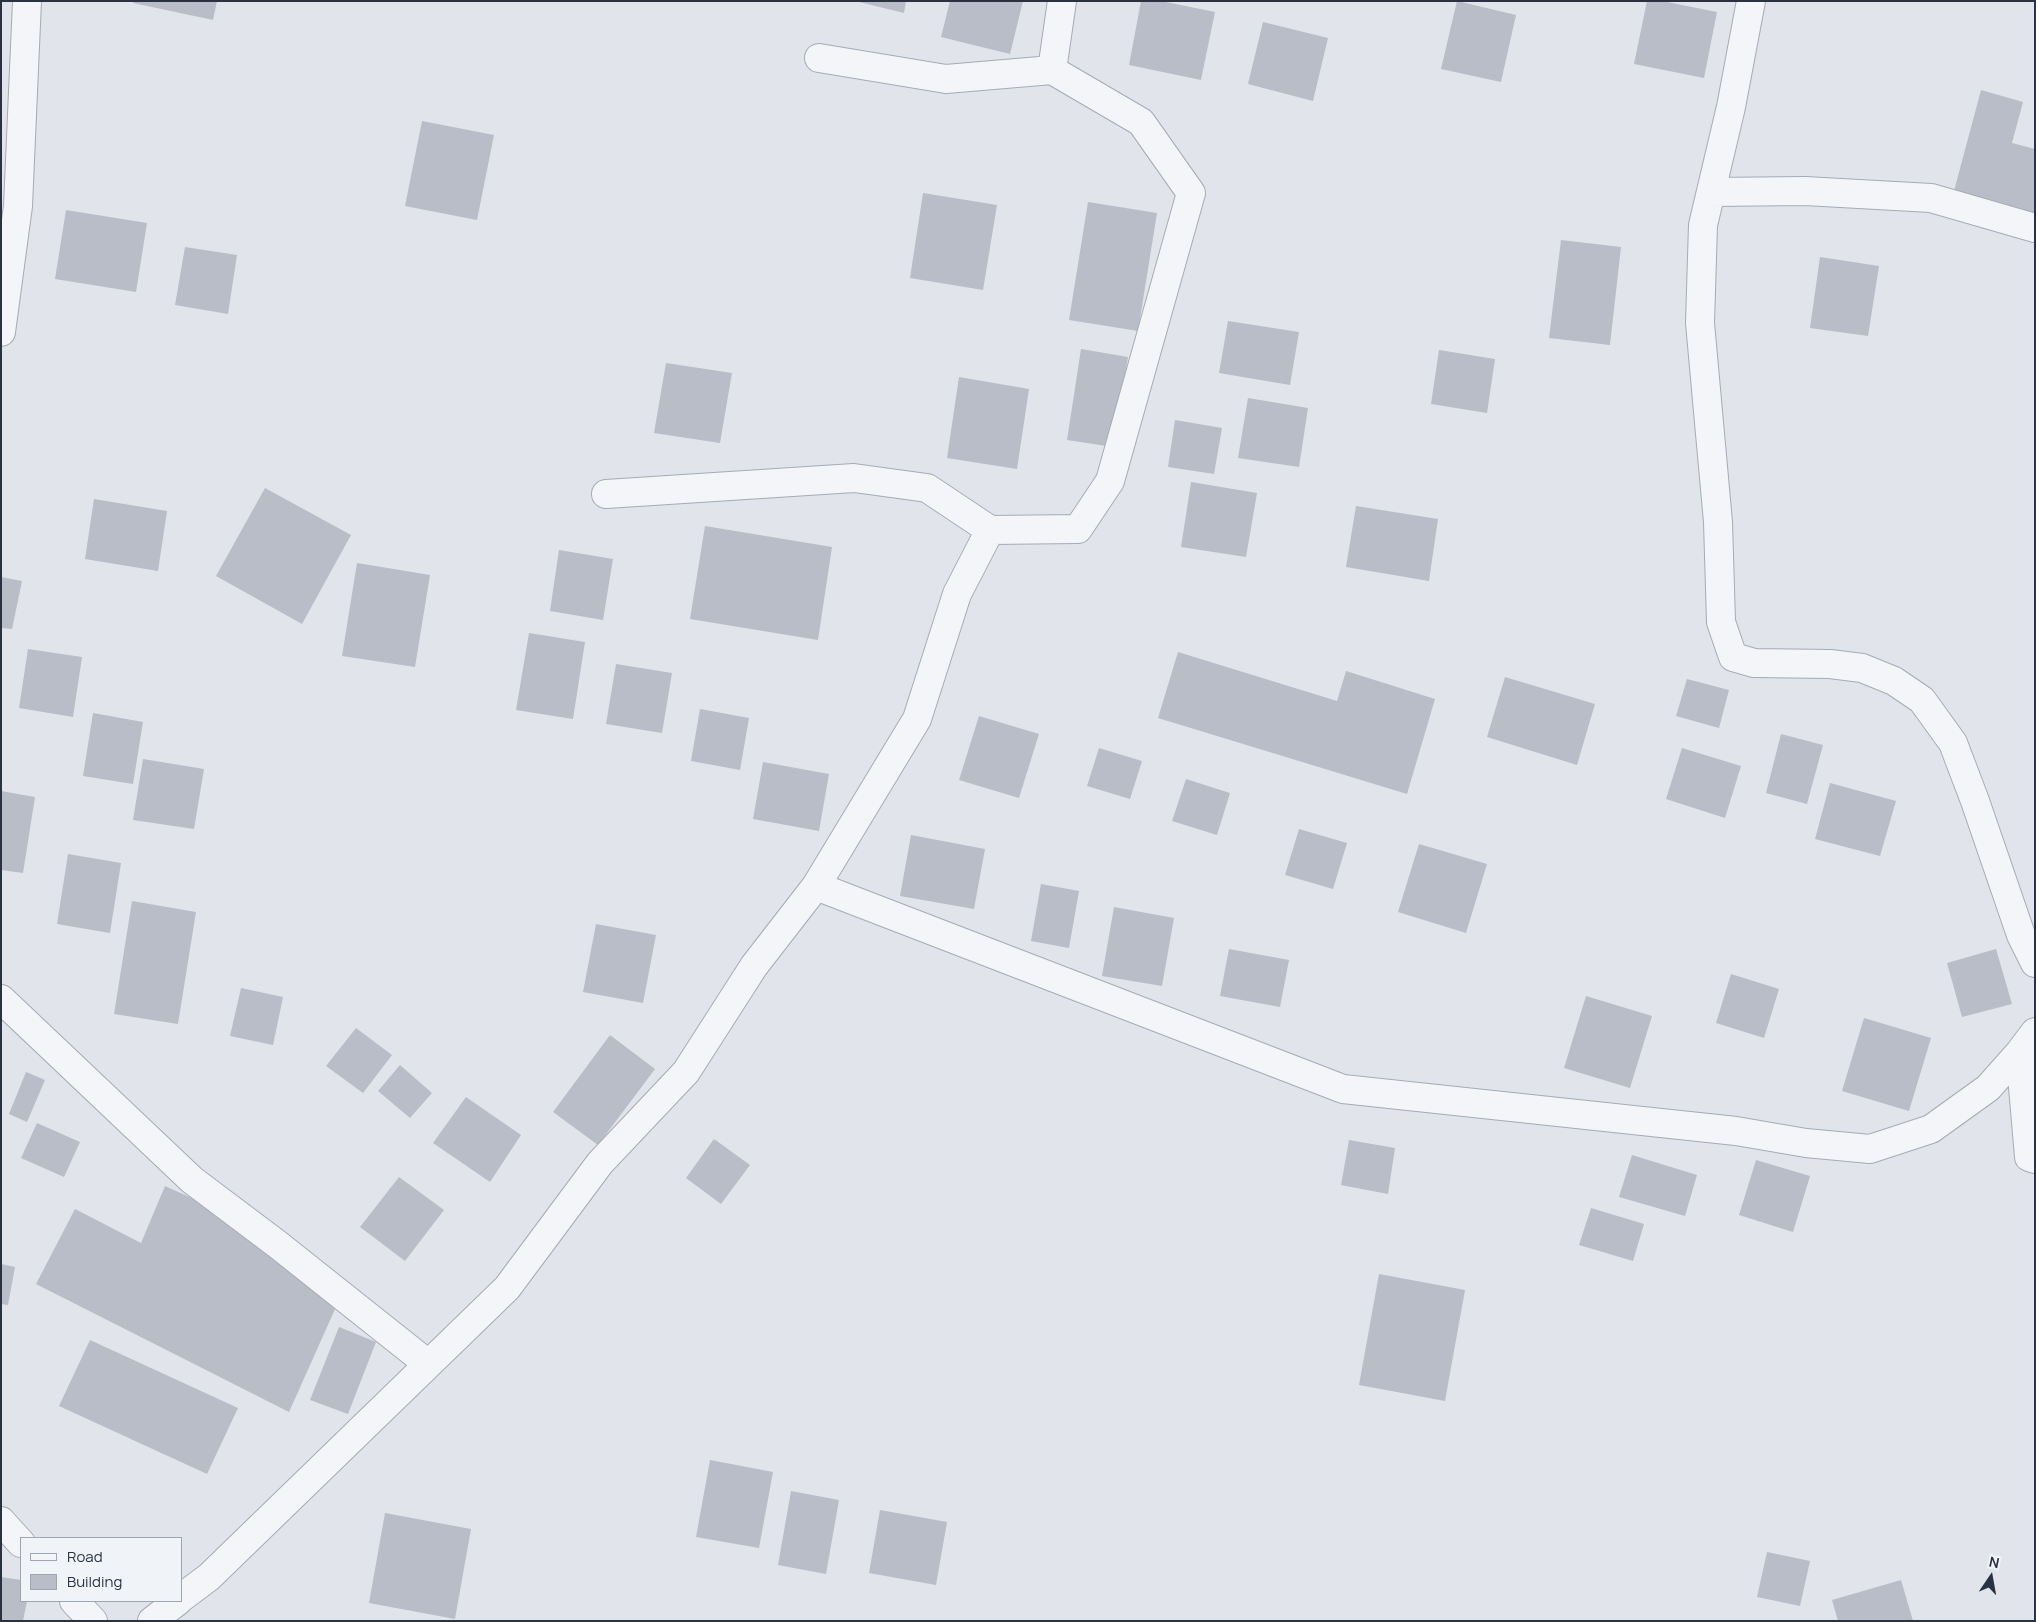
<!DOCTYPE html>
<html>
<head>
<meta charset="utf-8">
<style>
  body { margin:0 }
  #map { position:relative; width:2036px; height:1622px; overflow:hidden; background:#e1e4ea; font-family:Manrope,sans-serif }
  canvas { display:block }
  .frame { position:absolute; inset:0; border:2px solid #283242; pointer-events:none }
  .legend { position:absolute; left:20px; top:1537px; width:162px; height:65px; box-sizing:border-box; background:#f0f3f7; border:1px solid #a0a6af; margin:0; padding:6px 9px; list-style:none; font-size:15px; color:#283242 }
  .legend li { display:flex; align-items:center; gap:10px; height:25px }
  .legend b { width:25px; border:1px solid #a0a6af }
  .north { position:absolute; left:1966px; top:1552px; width:50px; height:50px; -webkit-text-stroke:4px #f0f3f7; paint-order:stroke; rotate:12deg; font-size:14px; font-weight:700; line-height:20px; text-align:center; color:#283242 }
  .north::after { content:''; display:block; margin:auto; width:18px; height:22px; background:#283242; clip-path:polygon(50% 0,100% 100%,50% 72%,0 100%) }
</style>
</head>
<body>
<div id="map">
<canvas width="2036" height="1622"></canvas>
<div class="frame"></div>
<ul class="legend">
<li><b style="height:6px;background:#f3f5f8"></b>Road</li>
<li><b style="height:14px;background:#b8bdc7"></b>Building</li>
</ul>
<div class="north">N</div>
</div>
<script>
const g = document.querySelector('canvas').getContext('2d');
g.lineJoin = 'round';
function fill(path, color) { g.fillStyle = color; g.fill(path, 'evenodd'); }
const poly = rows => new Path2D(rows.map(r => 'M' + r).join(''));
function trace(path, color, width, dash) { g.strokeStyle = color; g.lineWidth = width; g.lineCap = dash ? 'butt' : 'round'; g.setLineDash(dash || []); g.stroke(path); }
const building = poly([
  [134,1,217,1,213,20,133,3],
  [855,1,906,1,904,13],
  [950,1,1023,1,1010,54,941,37],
  [1141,1,1161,1,1215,12,1201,80,1129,65],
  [1457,1,1516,15,1501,82,1441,69],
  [1647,1,1662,1,1717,12,1704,78,1634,64],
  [1263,22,1328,38,1313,101,1248,84],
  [1981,90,2023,102,2012,143,2035,149,2035,213,1954,191],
  [422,121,494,135,477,220,405,206],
  [923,193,997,205,983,290,910,278],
  [1088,202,1157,213,1138,331,1069,320],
  [66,210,147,223,136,292,55,279],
  [1561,240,1621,247,1610,345,1549,338],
  [185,247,237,255,228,314,175,305],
  [1820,257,1879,266,1868,336,1810,328],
  [1228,321,1299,332,1290,385,1219,373],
  [1081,349,1128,357,1113,447,1067,440],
  [1439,350,1495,359,1487,413,1431,404],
  [666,363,732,373,720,443,654,433],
  [959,377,1029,389,1017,469,947,458],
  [1248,398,1308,408,1299,467,1238,458],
  [1175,420,1222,428,1214,474,1168,467],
  [1191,482,1257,493,1246,557,1181,547],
  [265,488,351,535,302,624,216,576],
  [94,499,167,511,158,571,85,559],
  [1356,506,1438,519,1429,581,1346,567],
  [705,526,832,547,818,640,690,619],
  [559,550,613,559,603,620,550,611],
  [357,563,430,575,415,667,342,656],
  [1,577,22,581,12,629,1,628],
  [529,633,585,642,573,719,516,710],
  [28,649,82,657,73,717,19,708],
  [1178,652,1337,701,1346,671,1435,699,1407,794,1158,718],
  [616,664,672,673,662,733,606,724],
  [1505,677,1595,704,1577,765,1487,737],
  [1687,679,1729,690,1719,728,1676,716],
  [700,709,749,718,740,770,691,761],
  [93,713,143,722,133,784,83,776],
  [979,716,1039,734,1019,798,959,780],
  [1781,734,1823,745,1807,804,1766,793],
  [1099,748,1142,761,1130,799,1087,786],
  [1682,748,1741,766,1725,818,1666,799],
  [143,759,204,769,194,829,133,820],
  [763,762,829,774,819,831,753,819],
  [1186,779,1230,793,1217,835,1172,821],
  [1830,783,1896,801,1880,856,1815,839],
  [1,791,35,797,23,873,1,870],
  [1299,829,1347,843,1333,889,1285,875],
  [911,835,985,849,974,909,900,896],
  [1419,844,1487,864,1466,933,1398,912],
  [68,854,121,863,110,933,57,924],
  [1041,884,1079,891,1069,948,1031,941],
  [132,901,196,912,178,1024,114,1014],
  [1114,907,1174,918,1162,986,1102,976],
  [596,924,656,935,643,1003,583,992],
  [1229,949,1289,960,1280,1007,1220,996],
  [1996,949,2012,1004,1962,1017,1947,963],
  [1731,974,1779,989,1764,1038,1716,1023],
  [241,988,283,997,273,1045,230,1036],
  [1586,996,1652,1016,1630,1088,1564,1068],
  [1864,1018,1931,1038,1909,1111,1842,1091],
  [356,1028,392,1055,363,1093,326,1066],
  [610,1035,655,1069,598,1145,553,1112],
  [400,1065,432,1093,410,1118,378,1091],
  [26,1072,45,1080,27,1122,9,1114],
  [466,1097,521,1135,490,1182,433,1143],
  [37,1123,80,1142,64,1177,21,1158],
  [714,1139,750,1165,721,1204,686,1178],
  [1349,1140,1395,1148,1388,1194,1341,1185],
  [1632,1155,1697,1175,1685,1216,1619,1197],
  [1756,1160,1810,1176,1793,1232,1739,1215],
  [399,1177,444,1210,405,1261,360,1227],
  [165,1186,238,1219,336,1307,289,1412,36,1284,75,1209,141,1243],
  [1591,1208,1644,1224,1633,1261,1579,1245],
  [1,1264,15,1267,8,1305,1,1304],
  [1379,1274,1465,1290,1445,1401,1359,1385],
  [339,1327,376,1342,348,1414,310,1400],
  [90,1340,238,1408,207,1474,59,1406],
  [710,1460,773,1472,759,1548,696,1537],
  [791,1491,839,1500,826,1574,778,1565],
  [880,1510,947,1522,936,1585,869,1573],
  [385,1513,471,1529,455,1619,369,1603],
  [1767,1552,1810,1561,1800,1606,1757,1597],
  [1,1577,21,1580,21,1601,27,1601,23,1621,1,1621],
  [1901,1580,1913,1621,1838,1621,1832,1600]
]);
const minor = poly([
  [1751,1,1731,107,1703,225,1700,323,1718,522,1721,622,1733,657,1754,663,1830,664,1862,668,1894,681,1922,700,1953,743,1975,801,2021,935,2035,963],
  [819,58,946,79,1052,70],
  [1711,192,1805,191,1931,198,2035,228],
  [1,332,18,206,27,1],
  [606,494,854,478,927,488,990,530],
  [816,886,1343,1089,1736,1131,1806,1143,1870,1149,1931,1129,1988,1088,2020,1052,2035,1032],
  [1,999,192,1180,277,1244,428,1364],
  [2020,1052,2029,1157,2035,1159],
  [1,1521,21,1543],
  [181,1598,209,1577,507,1288,600,1163,686,1072,754,966,816,886,917,719,957,594,990,530,1078,529,1110,481,1191,193,1141,122,1052,70,1062,1],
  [74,1601,93,1621],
  [152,1621,178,1601]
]);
fill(building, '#b8bdc7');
trace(minor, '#a6abb4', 30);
trace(minor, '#f3f5f8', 28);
</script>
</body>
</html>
